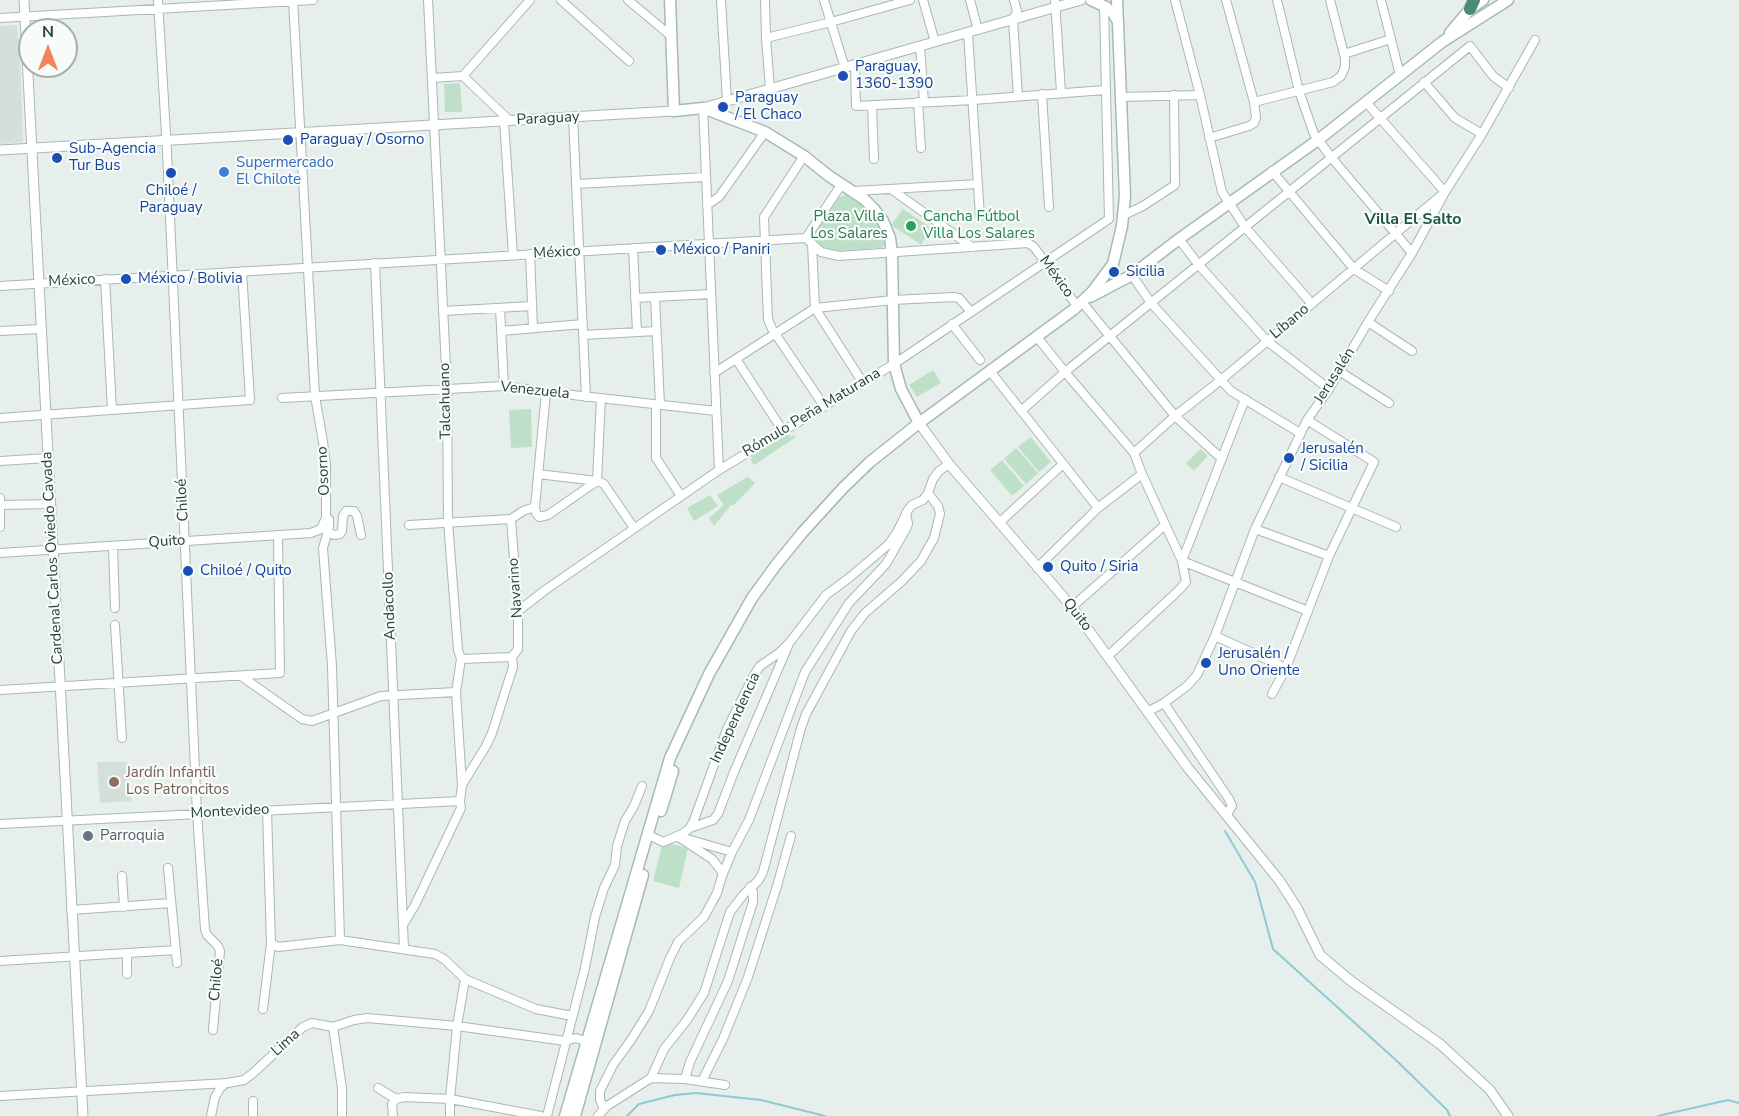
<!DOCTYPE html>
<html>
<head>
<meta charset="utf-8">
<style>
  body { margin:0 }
  #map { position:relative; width:1739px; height:1116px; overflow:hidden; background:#e6efeb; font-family:"Nunito Sans",sans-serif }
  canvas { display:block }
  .north { position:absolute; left:18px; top:18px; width:60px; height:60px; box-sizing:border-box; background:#f7fbf9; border:2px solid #a3b1ad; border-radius:50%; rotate:0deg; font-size:16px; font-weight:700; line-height:24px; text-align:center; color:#24423a }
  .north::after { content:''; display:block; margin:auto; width:21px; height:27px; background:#f4845f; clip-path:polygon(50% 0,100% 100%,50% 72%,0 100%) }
</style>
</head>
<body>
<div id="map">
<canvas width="1739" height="1116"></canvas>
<div class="north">N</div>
</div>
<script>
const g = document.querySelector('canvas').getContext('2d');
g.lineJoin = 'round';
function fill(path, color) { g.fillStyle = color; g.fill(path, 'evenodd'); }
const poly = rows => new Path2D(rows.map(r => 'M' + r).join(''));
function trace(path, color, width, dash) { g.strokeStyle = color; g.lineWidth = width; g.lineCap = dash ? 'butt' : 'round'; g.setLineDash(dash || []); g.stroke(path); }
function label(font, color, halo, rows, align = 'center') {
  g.font = font + ' "Nunito Sans",sans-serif'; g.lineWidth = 4.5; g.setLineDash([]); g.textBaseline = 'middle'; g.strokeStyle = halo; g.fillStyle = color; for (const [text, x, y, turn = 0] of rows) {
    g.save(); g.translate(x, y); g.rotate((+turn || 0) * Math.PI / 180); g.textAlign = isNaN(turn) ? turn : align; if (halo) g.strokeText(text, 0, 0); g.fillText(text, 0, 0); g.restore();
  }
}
const built = poly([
  [17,25,20,53,23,142,0,144,0,26],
  [97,762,128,762,131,801,100,803]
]);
const green = poly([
  [460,83,462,112,445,112,444,84],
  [846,195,865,207,878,223,885,243,882,248,834,251,824,249,817,243,814,237,816,230,839,197],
  [903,209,931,228,921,245,891,225],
  [933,370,941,383,917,397,909,385],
  [531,409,532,447,511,448,509,410],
  [788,434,791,437,794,435,796,437,754,465,751,460,753,455],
  [1031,437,1051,462,1039,472,1018,447],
  [1016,448,1038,473,1026,484,1004,459],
  [1200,449,1208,456,1194,471,1186,463],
  [1002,460,1024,486,1012,496,990,470],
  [748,477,755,483,734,505,731,505,714,526,709,518,724,505,717,495],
  [710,495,718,506,694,521,687,508],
  [663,842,688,848,679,888,653,881]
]);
const stream = poly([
  [1225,831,1255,882,1273,949,1398,1062,1447,1110,1450,1116],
  [627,1116,639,1104,675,1095,696,1093,761,1100,825,1116],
  [1658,1116,1728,1100,1739,1103]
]);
const minor = poly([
  [158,0,167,151,197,813,205,929,207,935,218,946,220,951,213,1030],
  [293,0,315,396,323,442,326,465,326,518,329,519,329,527,323,548,332,666,340,940],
  [561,0,629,61],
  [628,0,671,36],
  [721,0,727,101],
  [765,0,766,38,770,89],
  [824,0,845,68],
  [923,0,935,42],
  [970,0,978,30],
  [1014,0,1017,11,1013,20,1018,96],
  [1055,0,1061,92],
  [1175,0,1200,95,1222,192,1245,227,1312,304],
  [1277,0,1299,91,1314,134,1331,157,1412,253],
  [1381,0,1400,75],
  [0,18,313,0],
  [968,33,980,216],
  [766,38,831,22,910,0],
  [920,46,924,102],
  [1344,54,1391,39],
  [855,65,856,106,973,100,1105,90],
  [463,76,510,121],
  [432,78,463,76,530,0],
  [1424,82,1455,118,1482,134],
  [1042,94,1049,207],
  [1121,97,1200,95],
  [918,102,921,148],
  [1254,102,1333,82,1341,76,1345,67,1345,58,1330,0],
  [872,105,874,159],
  [703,108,719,470],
  [573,117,586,397],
  [504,121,513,255],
  [1209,138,1249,126,1254,123,1256,118,1254,102,1226,0],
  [804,156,764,217,768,319,772,329,824,406],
  [1272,171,1354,269,1389,291],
  [576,184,706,177],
  [891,189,972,247],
  [854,191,978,184],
  [707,205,719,197,765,132],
  [1124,215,1143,206,1175,185,1174,95],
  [806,238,841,185],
  [1179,239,1198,264,1267,341,1329,389],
  [812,244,815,308,863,383],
  [633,248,637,332],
  [530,254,533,328],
  [375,263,404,948],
  [1132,275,1151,303,1231,391,1300,433],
  [105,279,112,410],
  [0,286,806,238,821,252,839,256,1028,243,1034,247,1077,306],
  [655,297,660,405],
  [635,298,711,294],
  [1082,302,1175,416,1222,459],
  [500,308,504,386],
  [443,311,532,306],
  [1368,322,1412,351],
  [952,324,980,360],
  [0,331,41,329],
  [501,331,583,324],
  [583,335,657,331],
  [1037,337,1065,372,1134,453,1142,474,1182,561,1308,611],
  [736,359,783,431],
  [990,371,1098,508],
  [1339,371,1389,403],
  [714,373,815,308,893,300,954,297,959,298,971,312],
  [546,392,535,507,536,513,539,517,548,515,597,481],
  [282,398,504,386,546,392,716,411],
  [601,398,597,481,604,484,634,528],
  [656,404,656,458,681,496],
  [1021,411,1065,372,1470,46,1493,76,1509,88],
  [0,418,250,400,242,271],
  [1134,453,1175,416,1221,380,1445,192,1366,102],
  [0,461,48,458],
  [538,474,597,481],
  [1279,477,1396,527],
  [0,498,0,527],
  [0,505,51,504],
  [511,519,523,511,535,507],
  [999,523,1063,464],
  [409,525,511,519],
  [1255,529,1329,556],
  [328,532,334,535,340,534,342,531,343,516,346,511,354,511,357,516,361,535],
  [113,546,115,608],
  [0,553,311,533,321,529,326,518],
  [1037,568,1098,508,1142,474],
  [1072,607,1165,525],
  [518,611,548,588,719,470,894,364,1109,219,1104,6],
  [115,625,122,738],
  [1215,636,1286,668],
  [1108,656,1178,591,1186,582,1182,561,1245,399],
  [461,659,512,657],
  [241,676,302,719,312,721,381,696,456,692],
  [0,690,280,673,278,535],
  [1272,694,1286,668,1329,556,1374,462,1307,420],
  [1164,703,1229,799,1232,806,1227,814],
  [1147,712,1164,703,1187,686,1197,675,1215,636,1255,529,1307,420,1329,389,1368,322,1412,253,1445,192,1482,134,1535,40],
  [462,785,486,746,492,733,513,667,512,657,518,649,518,611,511,519],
  [0,824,460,801],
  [690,828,713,820,718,814,734,772,788,646],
  [677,836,712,859,723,873,722,876],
  [653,837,663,842,682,834,690,828,694,820,727,729,753,677,760,666,779,653,790,642,826,595,849,578,889,544,897,532,908,510,912,505,923,500,928,493,933,479,939,471,949,464],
  [684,838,732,852],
  [168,868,177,963],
  [122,876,124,907],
  [71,910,171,903],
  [403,925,415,905,461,808,460,801,462,785,456,692,461,659,458,650,448,522,447,389,428,0],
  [271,943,278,947,340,940,435,954,444,959,465,979,536,1009,572,1016],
  [127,953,127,974],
  [0,961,176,950],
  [263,1009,271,943,267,810],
  [333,1027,342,1088,342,1116],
  [651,1078,685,1079,725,1085],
  [685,1079,690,1062,728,981,753,902,753,892,750,887],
  [702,1081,723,1039,748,977,777,886,791,836],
  [378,1088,396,1099],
  [0,1096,228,1083,244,1080,252,1074,303,1027,312,1023,333,1027,354,1020,367,1018,457,1026,565,1041,576,1038,591,1043],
  [253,1101,253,1116],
  [604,1109,600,1100,600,1091,613,1065,631,1040,649,1011,670,958,678,942,704,917,717,893,722,876,732,852,749,820,805,672,849,603,886,564,906,529,908,524,906,513],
  [211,1116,215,1097,221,1087,227,1083],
  [393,1116,392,1104,396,1099,404,1097,450,1099,541,1116],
  [450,1116,450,1099,457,1026,465,979],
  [547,1116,585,968,595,917,604,888,615,865,617,846,625,821,634,806,642,786],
  [598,1116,607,1106,651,1078,664,1049,687,1020,704,993,730,912,744,894,758,881,763,872,801,728,806,714,851,631,865,613,902,581,921,561,934,538,940,514,938,506,928,493]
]);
const tertiary = poly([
  [24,0,83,1116],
  [703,108,1081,0],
  [0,150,674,111],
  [919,423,949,464,1072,607,1188,768,1279,880,1297,908,1320,955,1351,981,1440,1044,1490,1090,1508,1116]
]);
const secondary = poly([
  [670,0,674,111,703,108,765,132,804,156,829,176,864,199,874,209,883,221,890,238,892,254,894,364,901,389,919,423],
  [1091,0,1106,7,1113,13,1117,20],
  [1450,33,1470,9,1483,0],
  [1090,297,1132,275,1179,239,1318,140,1442,42,1508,0],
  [661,811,673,771],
  [565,1116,670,758,709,674,752,598,776,565,802,533,843,488,870,462,919,423,1073,310,1092,292,1113,264,1122,226,1125,196,1117,0],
  [575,1116,643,875]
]);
const trunk = poly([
  [1470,9,1474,0]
]);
const markers = [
  [843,76,6,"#1a4fb4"],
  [723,107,6,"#1a4fb4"],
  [288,140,6,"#1a4fb4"],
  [57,158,6,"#1a4fb4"],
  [224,172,6,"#3f7fe0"],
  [171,173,6,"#1a4fb4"],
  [911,226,6,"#2e9e5b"],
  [661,250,6,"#1a4fb4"],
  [1114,272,6,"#1a4fb4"],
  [126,279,6,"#1a4fb4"],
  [1289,458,6,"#1a4fb4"],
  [1048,567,6,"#1a4fb4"],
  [188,571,6,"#1a4fb4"],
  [1206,663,6,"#1a4fb4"],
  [114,782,6,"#8d6e63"],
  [88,836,6,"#6b7280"]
];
const transitNames = [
  ["Paraguay,",855,67],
  ["1360-1390",855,84],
  ["Paraguay",735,98],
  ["/ El Chaco",735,115],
  ["Paraguay / Osorno",300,140],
  ["Sub-Agencia",69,149],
  ["Tur Bus",69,166],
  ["Chiloé /",171,191,"center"],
  ["Paraguay",171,208,"center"],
  ["México / Paniri",673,250],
  ["Sicilia",1126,272],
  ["México / Bolivia",138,279],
  ["Jerusalén",1301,449],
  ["/ Sicilia",1301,466],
  ["Quito / Siria",1060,567],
  ["Chiloé / Quito",200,571],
  ["Jerusalén /",1218,654],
  ["Uno Oriente",1218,671]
];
const streetNames = [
  ["Paraguay",548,119,-3],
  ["México",557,253,-3],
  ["México",1056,277,54],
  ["México",72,281,-3],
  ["Líbano",1290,322,-40],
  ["Jerusalén",1335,376,-58],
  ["Venezuela",535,391,6],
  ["Talcahuano",446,401,-91],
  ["Rómulo Peña Maturana",812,413,-31],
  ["Osorno",324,471,-93],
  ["Chiloé",183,500,-93],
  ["Quito",167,542,-4],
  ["Cardenal Carlos Oviedo Cavada",53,558,-93],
  ["Navarino",516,588,-94],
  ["Andacollo",390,606,-92],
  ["Quito",1077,615,52],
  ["Independencia",736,718,-65],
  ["Montevideo",230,812,-3],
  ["Chiloé",217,980,-85],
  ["Lima",286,1043,-42]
];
const shopNames = [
  ["Supermercado",236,163],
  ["El Chilote",236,180]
];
const parkNames = [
  ["Plaza Villa",849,217],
  ["Los Salares",849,234]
];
const leisureNames = [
  ["Cancha Fútbol",923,217],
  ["Villa Los Salares",923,234]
];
const educationNames = [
  ["Jardín Infantil",126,773],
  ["Los Patroncitos",126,790]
];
const worshipNames = [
  ["Parroquia",100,836]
];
const neighbourhoodNames = [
  ["Villa El Salto",1413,220]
];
fill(built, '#d4dfda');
fill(green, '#bfe0c8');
trace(stream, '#8ec9d4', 2);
trace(minor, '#a8b8b2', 10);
trace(tertiary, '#a8b8b2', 11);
trace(secondary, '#a4bbb3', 13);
trace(trunk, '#c2cac8', 14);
trace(minor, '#fff', 8);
trace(tertiary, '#fff', 9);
trace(secondary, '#fff', 10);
trace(trunk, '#4c8a7c', 12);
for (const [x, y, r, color] of markers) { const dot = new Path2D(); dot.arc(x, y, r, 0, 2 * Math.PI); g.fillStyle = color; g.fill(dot); trace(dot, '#f7fbf9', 2); }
label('15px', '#164399', '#f7fbf9', transitNames, 'left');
label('15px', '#24423a', '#f7fbf9', streetNames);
label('15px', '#366cbe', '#f7fbf9', shopNames, 'left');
label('15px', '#2d7a4b', '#f7fbf9', parkNames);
label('15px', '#27864d', '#f7fbf9', leisureNames, 'left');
label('15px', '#785e54', '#f7fbf9', educationNames, 'left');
label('15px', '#5b616d', '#f7fbf9', worshipNames, 'left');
label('bold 16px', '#1f5548', '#f7fbf9', neighbourhoodNames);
</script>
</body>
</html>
